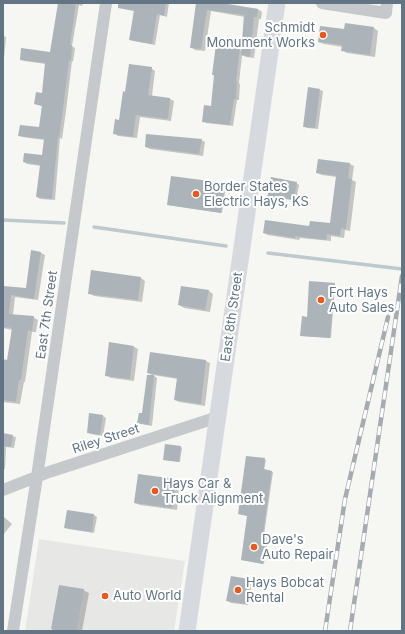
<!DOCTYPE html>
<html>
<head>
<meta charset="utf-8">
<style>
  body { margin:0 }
  #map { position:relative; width:405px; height:634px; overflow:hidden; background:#f6f6f2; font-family:Inter,sans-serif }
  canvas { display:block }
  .frame { position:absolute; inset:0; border:4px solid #637585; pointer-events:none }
</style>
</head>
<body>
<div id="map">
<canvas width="405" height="634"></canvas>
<div class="frame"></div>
</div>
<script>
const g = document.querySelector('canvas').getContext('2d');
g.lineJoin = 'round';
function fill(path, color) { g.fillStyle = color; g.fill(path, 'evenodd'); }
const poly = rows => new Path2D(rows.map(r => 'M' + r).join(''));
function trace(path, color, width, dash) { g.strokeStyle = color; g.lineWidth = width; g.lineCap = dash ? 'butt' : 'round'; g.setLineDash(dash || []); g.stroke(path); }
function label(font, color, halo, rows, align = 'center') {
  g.font = font + ' Inter,sans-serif'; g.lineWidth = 4; g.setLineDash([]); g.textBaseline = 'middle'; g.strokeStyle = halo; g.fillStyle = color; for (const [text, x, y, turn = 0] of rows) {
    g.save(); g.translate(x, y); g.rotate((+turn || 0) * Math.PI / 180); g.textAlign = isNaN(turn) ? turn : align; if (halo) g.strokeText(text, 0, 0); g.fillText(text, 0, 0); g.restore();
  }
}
const built = poly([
  [39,539,185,561,174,631,25,631]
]);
const shadow = poly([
  [59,3,83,3,82,6,79,5,72,46,75,48,73,62,72,61,66,111,62,139,60,138,55,200,40,199,37,197,41,166,27,164,24,162,43,156,45,140,22,137,19,135,40,128,42,106,35,104,43,94,46,64,24,61,21,59,51,53],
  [135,3,169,3,167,17,160,15,155,45,133,41,130,39],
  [197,3,215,3,258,9,262,12,261,19,259,19,254,58,246,57,242,55,239,83,240,84,239,100,237,100,233,126,206,123,203,121,212,108,217,45,242,50,245,17,211,11,205,51,195,50,191,47],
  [346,24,374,28,378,31,375,57,347,53,342,50,343,47,324,44,319,42,345,30],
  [3,36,6,37,3,69],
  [151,68,155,71,152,96,170,99,174,101,171,121,140,117,137,138,118,136,114,133,120,121,126,93],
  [320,90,323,91,318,129,307,128,304,126],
  [201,140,205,142,203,156,150,149,146,147],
  [350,164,354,166,352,180,356,182,350,231,345,230,344,238,331,236,331,241,300,238,299,240,268,235,264,233,331,224,337,177,322,175,317,173],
  [296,183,299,185,296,201,279,198,279,200,268,197],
  [224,184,226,185,222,213,168,205],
  [32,252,41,253,45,255,38,300,15,297,13,315,33,317,38,320,36,332,32,332,25,382,24,382,20,404,3,402,3,360,8,361,12,330,3,328,3,287,26,289],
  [141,278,145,281,142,302,94,296,89,293],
  [334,284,335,285,331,338,302,336],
  [209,291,213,294,210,312,184,308,179,305],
  [134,347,138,349,134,381,111,378,106,375],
  [151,353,206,361,210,363,205,406,179,402,175,400,178,379,153,375,157,378,152,426,141,424,138,423,143,414,148,376,154,376,148,373],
  [103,416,106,418,103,436,91,434,88,432],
  [3,434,16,437,14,448,6,447,5,469,3,469],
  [181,447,182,448,180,462,165,460],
  [247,457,266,460,264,470,273,472,264,535,268,536,264,564,242,560,248,516,239,514],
  [175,480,180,483,177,510,140,505,135,503],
  [68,511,94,515,97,517,94,533,68,529,65,527],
  [3,516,12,524,3,535],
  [231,577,249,580,252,582,248,605,231,603,228,601],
  [60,586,83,590,89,593,82,631,52,631]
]);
const stream = poly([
  [3,220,64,223],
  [94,227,226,246],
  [268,253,402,269]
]);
const building = poly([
  [58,3,76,3,70,45,72,45,71,61,69,60,63,109,59,138,58,137,52,199,36,197,40,165,23,162,24,153,42,155,44,139,18,136,20,125,39,127,42,106,34,104,36,92,42,93,45,63,20,60,21,48,50,52],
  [118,3,166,3,164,16,157,14,152,44,129,40,134,11,118,8],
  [196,3,222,3,258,9,257,17,254,17,250,57,241,55,244,15,207,10,201,49,190,48],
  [345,23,374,27,370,55,341,51,342,45,318,42,320,26,344,29],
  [216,44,240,48,236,81,237,82,236,99,234,99,230,125,202,122,204,105,211,106,214,75,212,75],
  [129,64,152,67,148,95,170,98,168,119,136,115,133,137,113,134,115,119,119,120,123,91,125,92],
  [308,87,320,89,315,128,303,127],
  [146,134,202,139,199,154,145,147],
  [318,159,350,163,348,178,352,179,346,229,341,228,340,236,327,234,326,240,295,236,295,238,263,233,265,220,309,226,310,221,330,223,336,176,316,173],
  [171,176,225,183,221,213,167,205],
  [271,177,297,182,294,200,277,197,276,199,267,198],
  [31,250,41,252,34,299,11,295,9,314,34,316,32,331,28,330,21,380,19,380,16,402,3,400,3,359,7,360,12,328,3,327,3,286,26,288],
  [91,270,141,277,138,300,88,294],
  [309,281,335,283,330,338,300,336,302,316,307,317],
  [181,286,209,290,205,310,178,305],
  [109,342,134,346,130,379,105,376],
  [150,352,206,360,201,404,174,400,177,378,147,373],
  [147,375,154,375,149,425,137,423,139,413,142,413],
  [89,413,103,415,100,435,87,433],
  [3,433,13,435,11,447,3,446],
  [165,444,181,446,179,462,163,460],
  [246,456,265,458,264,469,272,471,263,534,267,534,263,564,241,560,247,516,238,514],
  [138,474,176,479,172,508,134,503],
  [67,510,94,514,92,532,64,528],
  [231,576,249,579,245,604,226,601],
  [59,585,84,589,76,631,65,631,51,629]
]);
const minor = poly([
  [322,3,386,13,387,3],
  [3,490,49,472,218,417],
  [13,631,37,477,106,3]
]);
const secondary = poly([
  [187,631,277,3]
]);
const rail = poly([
  [325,631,345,499,388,317],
  [350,631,402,276]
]);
const markers = [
  [323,35,4,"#ec571c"],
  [196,194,4,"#ec571c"],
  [321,300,4,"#ec571c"],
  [155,491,4,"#ec571c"],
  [254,547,4,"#ec571c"],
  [238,590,4,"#ec571c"],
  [105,596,4,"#ec571c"]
];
const poiNames = [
  ["Schmidt",315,28,"right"],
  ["Monument Works",315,43,"right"],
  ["Border States",204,187],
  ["Electric Hays, KS",204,202],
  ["Fort Hays",329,293],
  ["Auto Sales",329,308],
  ["Hays Car &",163,484],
  ["Truck Alignment",163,499],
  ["Dave's",262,540],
  ["Auto Repair",262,555],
  ["Hays Bobcat",246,583],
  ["Rental",246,598],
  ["Auto World",113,596]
];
const streetNames = [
  ["East 7th Street",47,315,-82],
  ["East 8th Street",232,317,-82],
  ["Riley Street",106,439,-18]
];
fill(built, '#e7e8e6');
fill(shadow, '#0003');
trace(stream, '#bec9ce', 3.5);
fill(building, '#acb4ba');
trace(minor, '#c5c9cc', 12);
trace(secondary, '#d6dadf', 17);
trace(rail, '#a5abb1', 4.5);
trace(rail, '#fff', 3, [9]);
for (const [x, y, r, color] of markers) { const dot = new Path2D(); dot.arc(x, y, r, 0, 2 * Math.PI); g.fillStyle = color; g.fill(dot); trace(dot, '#fff', 1.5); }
label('13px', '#637585', '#fff', poiNames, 'left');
label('13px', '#637585', '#fff', streetNames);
</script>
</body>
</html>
